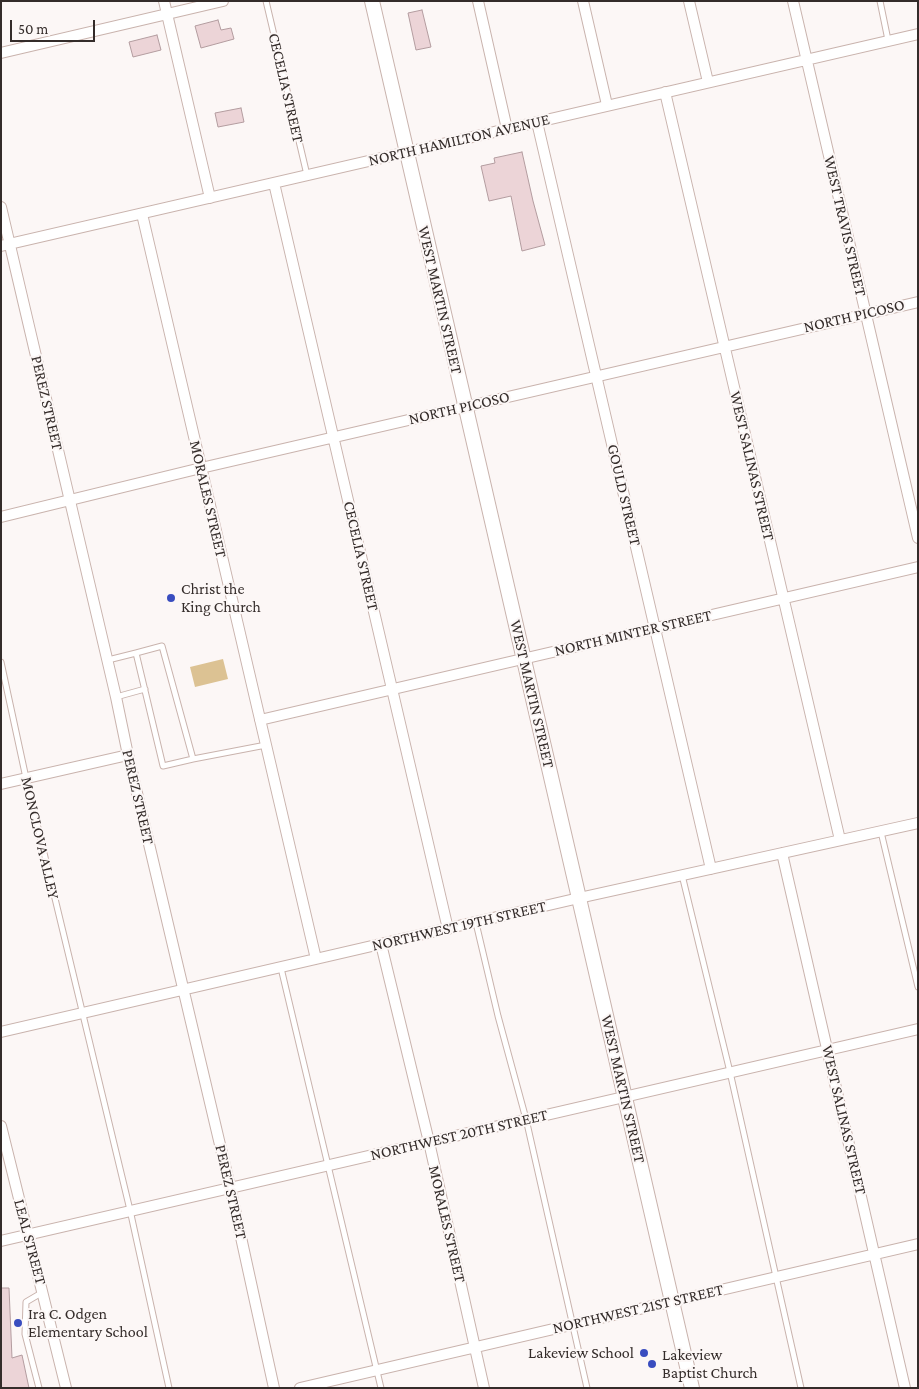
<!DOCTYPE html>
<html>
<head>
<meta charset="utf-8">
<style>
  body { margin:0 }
  #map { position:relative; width:919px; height:1389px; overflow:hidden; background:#fcf7f6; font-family:"Crimson Pro",serif }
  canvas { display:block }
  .frame { position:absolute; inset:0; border:2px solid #342c2a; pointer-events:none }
  .scale { position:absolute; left:10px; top:20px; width:85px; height:22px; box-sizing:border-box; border:2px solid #342c2a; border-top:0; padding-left:6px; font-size:15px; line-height:18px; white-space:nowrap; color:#342c2a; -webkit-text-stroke:4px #fcf7f6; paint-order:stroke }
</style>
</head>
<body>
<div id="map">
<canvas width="919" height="1389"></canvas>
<div class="frame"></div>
<div class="scale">50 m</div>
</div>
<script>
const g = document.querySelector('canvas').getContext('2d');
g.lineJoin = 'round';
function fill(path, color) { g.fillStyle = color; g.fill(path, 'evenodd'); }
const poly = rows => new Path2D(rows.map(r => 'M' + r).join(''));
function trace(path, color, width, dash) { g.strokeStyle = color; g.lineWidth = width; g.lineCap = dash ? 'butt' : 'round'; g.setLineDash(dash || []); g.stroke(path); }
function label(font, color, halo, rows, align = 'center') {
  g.font = font + ' "Crimson Pro",serif'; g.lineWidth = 4; g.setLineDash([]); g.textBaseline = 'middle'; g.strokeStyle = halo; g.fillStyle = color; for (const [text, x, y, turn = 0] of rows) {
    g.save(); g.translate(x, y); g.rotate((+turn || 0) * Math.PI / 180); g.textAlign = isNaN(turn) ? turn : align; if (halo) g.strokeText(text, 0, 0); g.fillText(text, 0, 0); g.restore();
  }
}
const green = poly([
  [223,659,228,679,195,687,190,667]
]);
const building = poly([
  [422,10,431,47,416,50,408,13,422,10],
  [218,20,221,30,231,28,234,39,201,48,195,26,218,20],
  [157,35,161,50,133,57,129,42,157,35],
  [241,108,244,122,218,127,215,113,241,108],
  [522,152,533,201,545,245,522,251,511,196,489,201,481,166,495,163,494,158,522,152],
  [1,1288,9,1288,12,1358,22,1355,29,1388,1,1388,1,1288]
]);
const lane = poly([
  [266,1,307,175],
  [880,1,888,40],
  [108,660,136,653,162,646,193,759,163,766,136,653],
  [1,662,26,778,130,1210,169,1388],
  [116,697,145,689],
  [193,759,266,745],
  [881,832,918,987],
  [682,875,730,1072,801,1388],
  [476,923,498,1016,526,1119,587,1388],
  [281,968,381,1388],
  [39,1388,25,1334,26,1302,43,1292]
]);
const street = poly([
  [164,1,210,198],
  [478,1,507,129],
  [583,1,607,105],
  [689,1,708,82],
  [793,1,918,538],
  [1,53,223,1],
  [665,92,840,840],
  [537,122,711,869],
  [274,183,448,929],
  [1,207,116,697,128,755,230,1187,274,1388],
  [142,214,316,959],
  [1,246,918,34],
  [1,517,201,468,918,302],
  [260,720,918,567],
  [1,784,128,755],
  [782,853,905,1388],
  [381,944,429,1142,484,1388],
  [1,1032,579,898,918,823],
  [1,1126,66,1388],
  [1,1241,918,1029],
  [300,1388,918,1244]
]);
const secondary = poly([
  [372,1,692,1388]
]);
const markers = [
  [171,598,5,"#394dbf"],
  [18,1323,5,"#394dbf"],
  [644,1353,5,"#394dbf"],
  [652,1364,5,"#394dbf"]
];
const streetNames = [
  ["CECELIA STREET",286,88,77],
  ["NORTH HAMILTON AVENUE",459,140,-13],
  ["WEST TRAVIS STREET",845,226,77],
  ["WEST MARTIN STREET",440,300,77],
  ["NORTH PICOSO",854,316,-13],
  ["PEREZ STREET",47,403,77],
  ["NORTH PICOSO",459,408,-13],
  ["WEST SALINAS STREET",752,466,77],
  ["GOULD STREET",624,495,77],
  ["MORALES STREET",208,499,77],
  ["CECELIA STREET",361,556,77],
  ["NORTH MINTER STREET",633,633,-13],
  ["WEST MARTIN STREET",532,694,77],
  ["PEREZ STREET",138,797,77],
  ["MONCLOVA ALLEY",40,838,77],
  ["NORTHWEST 19TH STREET",459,926,-13],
  ["WEST MARTIN STREET",623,1089,77],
  ["WEST SALINAS STREET",844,1120,77],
  ["NORTHWEST 20TH STREET",459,1135,-13],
  ["PEREZ STREET",231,1192,77],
  ["MORALES STREET",447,1224,77],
  ["LEAL STREET",30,1242,75],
  ["NORTHWEST 21ST STREET",638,1309,-13]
];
const poiNames = [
  ["Christ the",181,589],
  ["King Church",181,607],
  ["Ira C. Odgen",28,1314],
  ["Elementary School",28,1332],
  ["Lakeview School",634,1353,"right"],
  ["Lakeview",662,1355],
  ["Baptist Church",662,1373]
];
fill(green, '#dcc293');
fill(building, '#ecd4d7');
trace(building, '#b39c9f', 1);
trace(lane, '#c9b3ad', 7);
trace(street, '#c9b3ad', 12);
trace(secondary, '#c9b3ad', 16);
trace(lane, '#fff', 5);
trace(street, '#fff', 10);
trace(secondary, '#fff', 14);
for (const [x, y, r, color] of markers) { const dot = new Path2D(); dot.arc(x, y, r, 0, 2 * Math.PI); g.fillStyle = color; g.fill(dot); trace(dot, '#fcf7f6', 2); }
label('16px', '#342c2a', '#fcf7f6', streetNames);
label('16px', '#342c2a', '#fcf7f6', poiNames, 'left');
</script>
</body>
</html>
